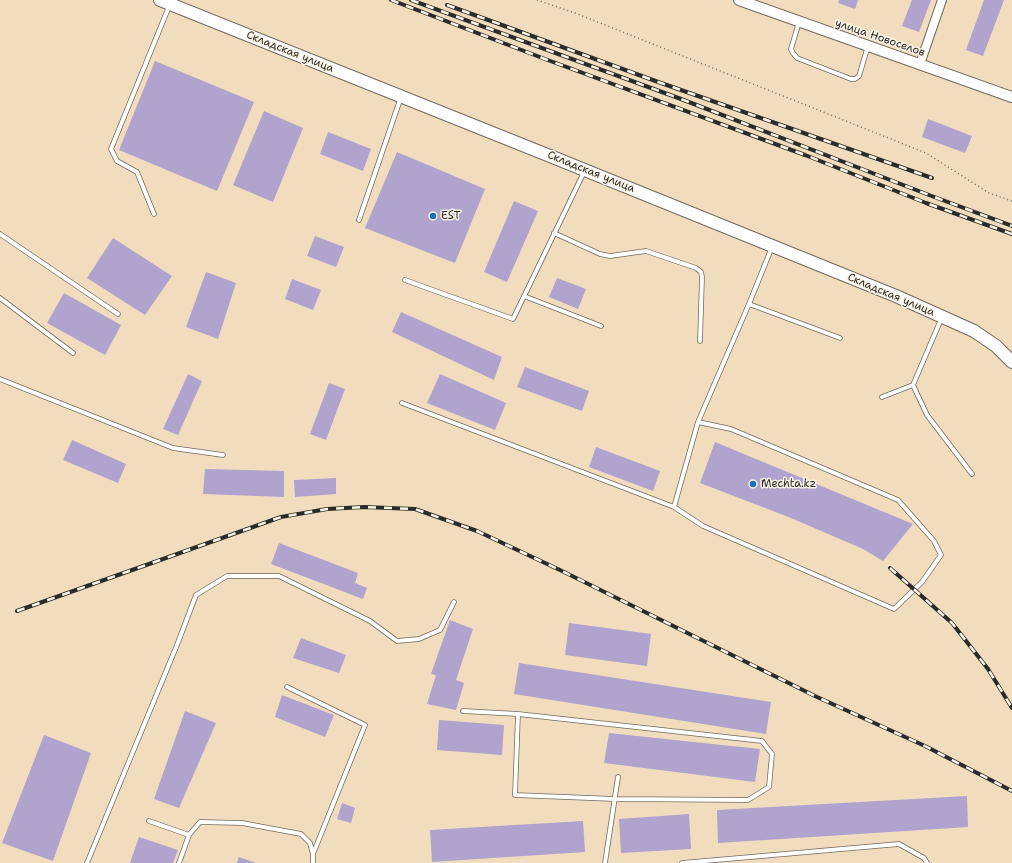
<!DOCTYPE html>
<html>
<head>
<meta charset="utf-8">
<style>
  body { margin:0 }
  canvas { display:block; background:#f1ddbd }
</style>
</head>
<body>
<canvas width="1012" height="863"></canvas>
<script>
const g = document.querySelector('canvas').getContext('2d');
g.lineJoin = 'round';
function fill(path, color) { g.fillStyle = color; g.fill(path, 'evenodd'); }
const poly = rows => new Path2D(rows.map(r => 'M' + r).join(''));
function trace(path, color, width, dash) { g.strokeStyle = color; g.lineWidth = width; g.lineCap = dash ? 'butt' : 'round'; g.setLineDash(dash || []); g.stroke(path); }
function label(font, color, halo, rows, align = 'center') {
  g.font = font + ' "Shantell Sans",sans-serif'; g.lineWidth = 3; g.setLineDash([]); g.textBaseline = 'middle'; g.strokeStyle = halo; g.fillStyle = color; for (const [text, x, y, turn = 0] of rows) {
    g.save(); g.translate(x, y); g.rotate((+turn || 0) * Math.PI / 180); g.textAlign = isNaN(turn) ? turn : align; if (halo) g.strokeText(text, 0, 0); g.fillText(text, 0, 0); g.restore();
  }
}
const building = poly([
  [839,0,858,0,855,9,838,3],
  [912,0,931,0,919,32,902,26],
  [984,0,1004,0,983,56,966,50],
  [155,61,254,102,217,191,119,150],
  [264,111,303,128,273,202,233,185],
  [928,119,972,136,965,153,922,137],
  [328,132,371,149,363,171,320,154],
  [397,152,485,189,455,263,365,228],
  [514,201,538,211,507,282,484,272],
  [315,236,344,247,336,267,307,256],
  [113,238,172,276,145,315,87,278],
  [206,272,236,283,218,339,186,327],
  [557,278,586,289,578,309,549,297],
  [292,279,321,290,313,310,285,299],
  [64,293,121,325,105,355,47,323],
  [401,312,502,357,494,380,392,332],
  [525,367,589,391,582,411,517,387],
  [188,374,202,381,178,435,163,429],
  [440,374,506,403,495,430,427,403],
  [329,383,345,389,326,440,310,434],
  [72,440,126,464,118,483,63,460],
  [715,442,913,524,883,561,863,549,791,518,700,483],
  [596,447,660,471,653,491,589,467],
  [205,469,284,471,284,497,203,494],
  [336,478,336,494,295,497,294,480],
  [279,543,358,573,355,583,367,588,363,599,271,564],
  [450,620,473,629,456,680,464,683,456,710,427,704,436,675,431,674],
  [569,623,651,634,647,666,565,655],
  [301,638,346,655,339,673,293,658],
  [519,663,771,702,766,734,514,694],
  [282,695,334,715,325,737,275,717],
  [185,711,216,723,179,808,154,799],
  [439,720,504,725,502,755,437,750],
  [609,733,760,749,755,782,604,763],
  [44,735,91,753,53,861,2,843],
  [967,796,968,827,718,843,717,810],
  [342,803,355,808,351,823,337,819],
  [689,814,691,849,621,853,619,819],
  [583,821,585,852,432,862,430,830],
  [139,837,178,850,173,863,130,863],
  [239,857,256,863,237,863]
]);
const path = poly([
  [537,0,575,13,926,153,989,193,1012,201]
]);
const service = poly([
  [799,22,791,49,793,53,797,58,851,79,855,79,859,76,868,46],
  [154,214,137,172,117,161,111,149,170,4],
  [359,220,401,97],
  [554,233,600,254,610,256,646,251,696,268,701,272,702,277,700,341],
  [0,234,118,314],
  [405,280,513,319,585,170],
  [524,296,601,326],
  [0,298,73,353],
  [749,304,840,338],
  [942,317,913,385,927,415,972,474],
  [0,379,173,448,223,455],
  [882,397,913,385],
  [402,403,674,507],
  [698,422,731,429,898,500,934,541,941,555,922,582,894,609,703,526,674,507,698,422,749,304,772,247],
  [287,687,365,725,313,854],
  [463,711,518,714],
  [518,714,762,741,772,754,769,787,748,800,615,799,515,795,518,714],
  [149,821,189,835],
  [87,863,177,645,196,595,227,576,279,576,370,621,397,641,419,639,440,630,454,602],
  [179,863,189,835,200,822,242,823,301,834,310,843,313,854,313,863],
  [605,863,618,777],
  [682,863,899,844,924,858,927,863]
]);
const minor = poly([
  [920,64,942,0]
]);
const tertiary = poly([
  [739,0,1012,97]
]);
const secondary = poly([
  [160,0,550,156,896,296,974,331,996,346,1012,362]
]);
const rail = poly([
  [391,0,545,59,805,155,926,203,1012,234],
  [411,0,681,99,929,195,1012,226],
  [447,5,661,83,932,178],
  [890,568,952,623,988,669,1012,708],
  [17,611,281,517,327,509,364,507,415,509,477,531,562,571,817,697,925,746,1012,791]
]);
const markers = [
  [433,216,4,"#1f6fb2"],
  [753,484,4,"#1f6fb2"]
];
const streetNames = [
  ["улица Новоселов",880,38,19],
  ["Складская улица",290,52,22],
  ["Складская улица",591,172,22],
  ["Складская улица",891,295,23]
];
const poiNames = [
  ["EST",441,216],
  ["Mechta.kz",761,484]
];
fill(building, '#b0a3cd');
trace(service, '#70695e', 5.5);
trace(minor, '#70695e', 10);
trace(tertiary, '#70695e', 12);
trace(secondary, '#70695e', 14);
trace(path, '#70695e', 1.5, [1, 3]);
trace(service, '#fff', 4);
trace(minor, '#fff', 8);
trace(tertiary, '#fff', 10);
trace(secondary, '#fff', 12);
trace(rail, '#2b2b2b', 4);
trace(rail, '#fcf5e5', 2.5, [8]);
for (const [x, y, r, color] of markers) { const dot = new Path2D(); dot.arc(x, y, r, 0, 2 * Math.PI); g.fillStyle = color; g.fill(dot); trace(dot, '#fcf5e5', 1.5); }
label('11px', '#2b2b2b', '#fcf5e5', streetNames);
label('11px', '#2b2b2b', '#fcf5e5', poiNames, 'left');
</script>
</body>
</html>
